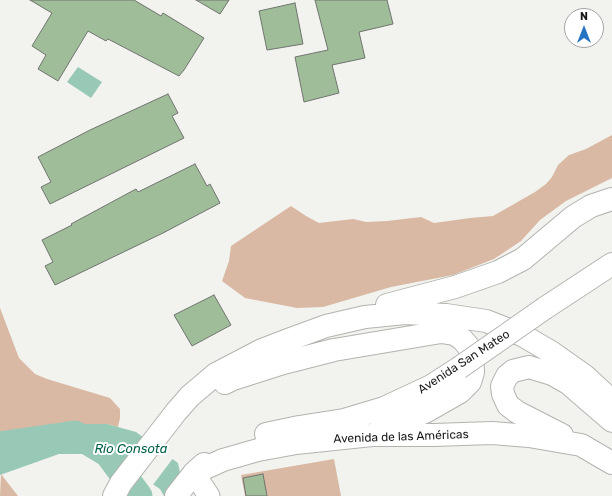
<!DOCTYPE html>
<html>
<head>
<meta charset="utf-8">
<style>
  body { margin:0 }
  #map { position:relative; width:612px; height:496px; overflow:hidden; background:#f2f3ee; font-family:Rubik,sans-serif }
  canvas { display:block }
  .north { position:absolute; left:564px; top:8px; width:40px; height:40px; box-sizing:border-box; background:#fff; border:1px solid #a3a3a3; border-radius:50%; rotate:0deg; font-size:11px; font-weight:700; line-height:16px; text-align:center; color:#191918 }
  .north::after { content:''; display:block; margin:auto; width:14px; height:18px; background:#2673c3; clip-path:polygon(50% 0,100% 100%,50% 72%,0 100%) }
</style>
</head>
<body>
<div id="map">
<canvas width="612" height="496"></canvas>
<div class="north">N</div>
</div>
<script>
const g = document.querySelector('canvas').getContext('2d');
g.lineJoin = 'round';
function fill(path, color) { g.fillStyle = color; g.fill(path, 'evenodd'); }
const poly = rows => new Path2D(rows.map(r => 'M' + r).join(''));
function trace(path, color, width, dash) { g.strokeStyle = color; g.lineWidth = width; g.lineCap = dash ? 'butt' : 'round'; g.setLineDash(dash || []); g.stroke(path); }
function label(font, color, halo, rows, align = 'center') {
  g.font = font + ' Rubik,sans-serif'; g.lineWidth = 4; g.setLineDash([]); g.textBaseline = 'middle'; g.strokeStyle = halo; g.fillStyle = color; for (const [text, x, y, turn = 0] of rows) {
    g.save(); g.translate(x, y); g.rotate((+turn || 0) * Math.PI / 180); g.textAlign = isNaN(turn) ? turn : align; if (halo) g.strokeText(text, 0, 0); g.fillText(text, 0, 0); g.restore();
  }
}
const green = poly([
  [612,135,612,178,566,201,540,220,521,241,494,259,453,275,391,287,323,307,297,308,245,298,222,281,229,261,231,246,291,206,306,216,319,223,353,219,366,222,387,221,421,217,434,223,470,218,493,216,535,192,546,184,552,177,558,165,569,155,586,149],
  [0,308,19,358,35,374,47,379,110,398,120,409,120,418,118,427,107,424,88,424,20,442,0,448],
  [334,459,341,496,245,496,241,475],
  [1,474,18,496,0,496]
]);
const water = poly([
  [78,67,102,82,91,98,67,82],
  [88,424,107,424,136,432,178,463,183,487,187,496,164,496,160,489,108,454,59,454,0,475,0,448,20,442,51,428]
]);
const pier = poly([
  [162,448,174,457,152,486,140,478]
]);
const river = poly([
  [0,445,75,434,108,454,139,496]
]);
const building = poly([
  [30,0,134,0,161,16,163,13,204,38,184,70,179,76,108,39,106,41,88,31,58,81,38,69,46,55,32,46,52,13,30,0],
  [196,0,229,0,220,14,196,0],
  [315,0,387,0,393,24,359,32,365,58,332,65,339,93,304,102,295,57,328,50,315,0],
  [295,3,303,44,267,50,259,11,295,3],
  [168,94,178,113,172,116,184,138,50,204,41,187,51,182,38,157,90,130,168,94],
  [195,164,207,186,210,184,220,203,163,233,55,285,45,266,53,262,42,240,72,225,71,224,136,189,138,192,195,164],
  [214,295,231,325,192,346,174,315,214,295],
  [263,474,267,496,246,496,243,478,263,474]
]);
const minor = poly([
  [194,473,209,496]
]);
const major = poly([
  [387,305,455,287,498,272,523,259,573,217,591,206,612,199],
  [545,308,612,264],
  [225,383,233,379,283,363,334,350,441,332,454,334,462,339,468,346,472,355,473,372,470,382,460,392,425,412,372,435],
  [266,434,299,427,344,420,384,408,431,386,459,368],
  [562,435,517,412,508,405,503,394,502,386,507,376,513,371,529,367,552,374,568,383,612,421],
  [194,473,223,460,258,450,296,443,372,435,434,435,492,433,529,436,581,445,612,463],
  [114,496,121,483,176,412,190,396,216,374,262,350,288,340,326,326,365,317,405,313,446,315,486,321,522,335,551,352,585,376,612,401],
  [176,496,194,473,204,464]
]);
const majorBridge = poly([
  [459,368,545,308]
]);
const streetNames = [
  ["Avenida San Mateo",464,362,-33],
  ["Avenida de las Américas",401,437,-2]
];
const waterNames = [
  ["Rio Consota",131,449]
];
fill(green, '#d9b9a4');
fill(water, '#98c9b6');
fill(pier, '#f2f3ee');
trace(river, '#98c9b6', 27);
fill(building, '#9fbd99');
trace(building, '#70736f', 1);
trace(minor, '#b3b3af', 23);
trace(major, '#b3b3af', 24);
trace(minor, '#fff', 21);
trace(major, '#fff', 22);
trace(majorBridge, '#b3b3af', 24, []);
trace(majorBridge, '#fff', 22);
label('12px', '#191918', '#fff', streetNames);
label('italic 13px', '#02634a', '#fff', waterNames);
</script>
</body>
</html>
